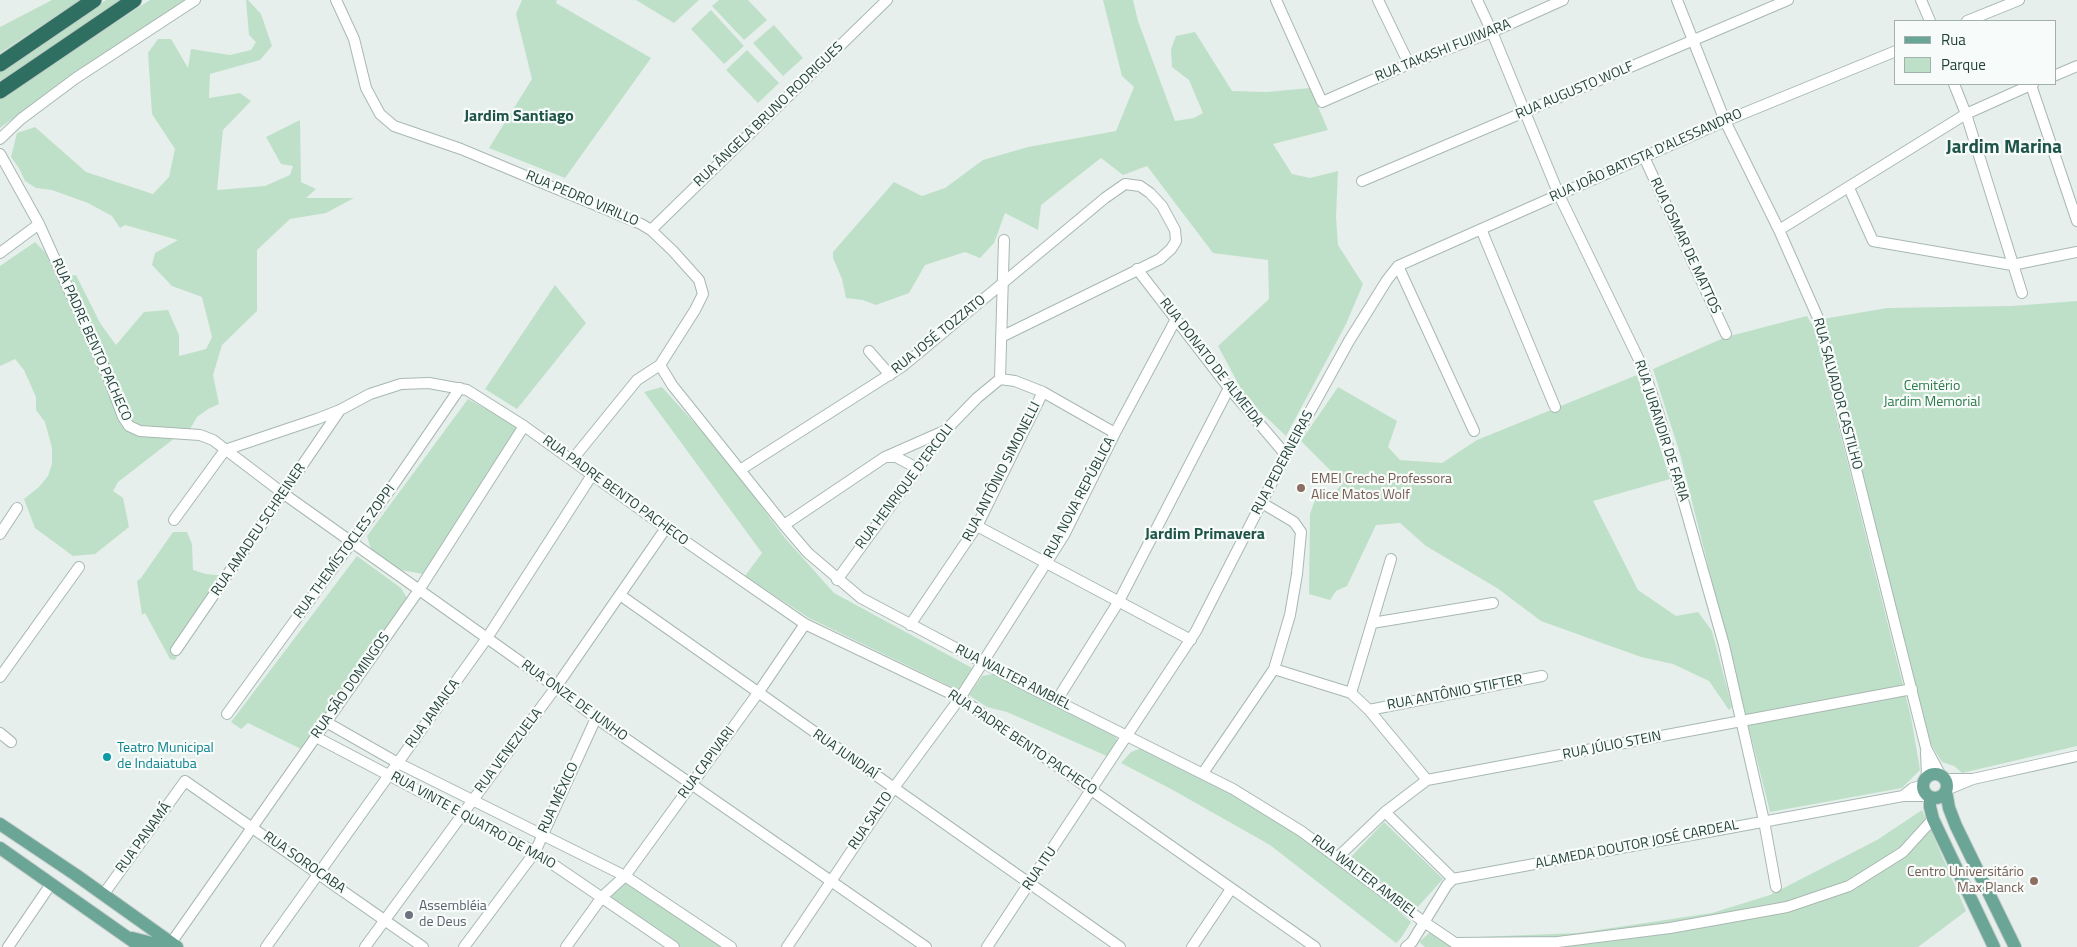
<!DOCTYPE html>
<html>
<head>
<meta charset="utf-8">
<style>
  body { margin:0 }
  #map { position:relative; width:2077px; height:947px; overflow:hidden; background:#e6efeb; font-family:"Titillium Web",sans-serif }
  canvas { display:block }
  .legend { position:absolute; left:1894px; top:20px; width:162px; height:65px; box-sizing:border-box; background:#f7fbf9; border:1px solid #a3b1ad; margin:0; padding:6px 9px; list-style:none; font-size:15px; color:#24423a }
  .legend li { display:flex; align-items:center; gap:10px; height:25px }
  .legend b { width:25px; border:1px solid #a3b1ad }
</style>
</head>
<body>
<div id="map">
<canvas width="2077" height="947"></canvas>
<ul class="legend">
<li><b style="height:6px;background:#6aa596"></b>Rua</li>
<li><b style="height:14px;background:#bfe0c8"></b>Parque</li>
</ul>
</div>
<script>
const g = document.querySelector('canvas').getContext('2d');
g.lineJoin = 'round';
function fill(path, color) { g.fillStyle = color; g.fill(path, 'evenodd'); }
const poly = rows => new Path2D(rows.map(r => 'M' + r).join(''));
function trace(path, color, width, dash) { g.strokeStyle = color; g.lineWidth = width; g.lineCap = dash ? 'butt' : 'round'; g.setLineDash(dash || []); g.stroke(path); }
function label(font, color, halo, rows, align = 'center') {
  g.font = font + ' "Titillium Web",sans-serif'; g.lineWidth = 4.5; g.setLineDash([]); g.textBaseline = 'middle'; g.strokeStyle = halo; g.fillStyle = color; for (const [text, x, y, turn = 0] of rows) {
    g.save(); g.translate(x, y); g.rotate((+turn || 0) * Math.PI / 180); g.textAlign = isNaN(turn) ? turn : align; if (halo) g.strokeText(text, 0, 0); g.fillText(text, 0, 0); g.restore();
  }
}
const green = poly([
  [52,0,80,0,0,53,0,27],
  [106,0,124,0,0,83,0,72],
  [150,0,187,0,79,70,0,128,0,98],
  [246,0,248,0,261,14,272,46,260,60,210,74,209,98,240,93,251,101,223,130,217,190,265,186,290,175,293,166,281,164,266,137,300,120,301,182,316,189,306,198,354,198,326,213,290,219,257,250,257,311,222,345,213,375,219,404,208,409,197,417,190,429,189,437,180,434,118,482,113,491,123,498,129,527,95,554,73,556,35,528,24,499,39,487,48,476,52,464,52,448,45,422,36,410,36,397,24,370,15,359,0,366,0,266,35,242,45,252,56,277,76,275,100,323,116,345,144,312,168,310,179,335,179,356,206,349,212,337,202,297,172,286,152,265,155,253,178,240,125,225,120,228,112,216,88,203,52,190,36,188,25,181,19,168,11,157,17,133,35,127,86,172,153,194,169,177,175,149,152,114,148,53,158,39,171,39,188,68,191,49,230,55,251,50,256,42,249,35],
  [522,0,557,0,556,3,651,58,565,178,489,148,532,79,516,14],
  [636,0,699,0,674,23],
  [719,0,748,0,767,20,744,40,712,6],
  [1103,0,1133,0,1138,21,1175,121,1194,118,1203,113,1189,80,1172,67,1171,49,1176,36,1195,32,1232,91,1267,92,1310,88,1328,130,1273,144,1292,174,1310,178,1338,171,1336,217,1338,245,1363,284,1346,324,1286,436,1246,398,1218,346,1269,299,1268,260,1213,253,1147,166,1123,175,1101,158,1041,205,1038,230,1005,213,994,243,980,258,965,252,925,265,909,293,876,305,863,300,846,298,842,279,833,258,833,252,894,182,922,196,945,188,983,160,1028,147,1116,131,1134,87,1122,76],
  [711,10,744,46,724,64,691,29],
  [774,25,803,58,783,76,753,43],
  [747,50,779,83,758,103,726,70],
  [555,285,586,323,517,409,485,389],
  [2077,301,2077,746,1962,773,1954,766,1942,762,1930,743,1863,493,1823,319,1887,308,2012,306],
  [1807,316,1814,328,1911,717,1920,770,1902,788,1770,812,1680,454,1653,369,1726,337],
  [1637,375,1670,479,1593,501,1638,590,1676,616,1698,612,1712,631,1732,707,1729,710,1709,681,1673,664,1641,657,1541,621,1497,588,1426,546,1400,523,1376,525,1347,586,1336,591,1330,600,1309,594,1310,514,1319,489,1336,491,1343,483,1301,441,1338,387,1397,421,1388,447,1400,460,1442,463,1477,440],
  [662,387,724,456,784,537,834,593,972,668,960,691,809,618,745,576,762,553,644,392],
  [468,399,519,427,423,574,401,570,371,549,367,536],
  [173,532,187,532,192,544,193,570,206,574,226,576,175,660,170,659,145,613,142,615,137,581,141,578],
  [357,556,401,588,407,598,301,749,248,723,241,729,231,722],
  [993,674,1115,735,1118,743,1109,757,1007,712,987,707,969,695,982,676],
  [1142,748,1228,791,1292,829,1359,877,1411,922,1401,938,1396,943,1270,845,1171,789,1121,763,1131,752],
  [1922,810,1966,911,1918,947,1425,947,1419,942,1436,927,1452,938,1578,933,1712,913,1770,895,1877,840],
  [1384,822,1443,879,1415,910,1351,857],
  [625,876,731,947,677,947,602,897]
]);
const minor = poly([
  [336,0,354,39,366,88,380,114,394,126,461,149,641,224,651,230,673,251,699,280,703,294,695,310,660,365,637,380,572,460],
  [1276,0,1322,102,1409,64,1492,32,1563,0],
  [1378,0,1409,64],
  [1477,0,1492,32,1559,195,1643,368,1659,415,1724,645,1764,821,1776,887],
  [1677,0,1725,121,1779,230,1818,318,1926,748,1941,776],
  [1921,0,1930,21],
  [1967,21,2019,0],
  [2056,75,2077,66],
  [1954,84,1966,114,2022,293],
  [2031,85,2077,221],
  [0,139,21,119,76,78,195,0],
  [0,154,39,224,107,374,123,417,129,426,140,431,200,435,213,440,284,494,556,687,596,718,926,947],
  [1644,157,1726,334],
  [1362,181,1788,0],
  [1849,188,1873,241,2012,265,2077,252],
  [1481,229,1555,407],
  [651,230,887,0],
  [1779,230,1966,114,2033,84],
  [0,253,39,224],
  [1398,266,1474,431],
  [1137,269,1229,388,1286,455],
  [869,351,890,375],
  [660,365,672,385,784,525,808,553,861,598,1031,688,1233,789,1301,831,1424,922,1455,943,1558,942,1670,928,1787,907,1849,886,1903,852,1933,819],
  [1000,379,1004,240],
  [1000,379,1015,381,1043,392,1115,433],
  [225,450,317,419,340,410,370,394,401,384,429,383,467,390,524,426,666,528,805,624,960,698,1315,947],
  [886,457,896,457,917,468],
  [740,470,903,366,1105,198,1125,184,1140,186,1150,193,1162,206,1175,230,1176,241,1171,249,1160,259,1001,337],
  [174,520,225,450],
  [784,525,885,457,944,431],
  [977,526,1191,640],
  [0,534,17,508],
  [837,580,945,431,977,398,1000,379],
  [620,595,1120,947],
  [1372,623,1493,603],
  [910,625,977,526,1043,392],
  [176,650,340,410],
  [1274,669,1351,693,1369,710,1427,780],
  [0,677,79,567],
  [1351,693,1391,559],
  [1057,700,1119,601,1229,388],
  [1369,710,1542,676],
  [227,714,392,487,460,388],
  [326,722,398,763,625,876,731,947],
  [0,733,11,742],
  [316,737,535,852,674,947],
  [1926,752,1927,777],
  [1203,773,1274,669,1290,615,1297,574,1301,532,1294,522,1262,503],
  [1944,779,1972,779],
  [1946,790,1973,779,2077,756],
  [1903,796,1913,788,1922,786],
  [1385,812,1453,879],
  [1338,857,1385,812,1427,780,1912,689],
  [103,895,185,781,423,947],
  [171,943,419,590,524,426],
  [8,947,51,884],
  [266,947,487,638,592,475],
  [365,947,556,687,666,528],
  [464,947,535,852,596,718],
  [566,947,602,897,625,876,758,693,805,624],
  [787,947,893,789,960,698,1064,535,1115,433,1176,319],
  [987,947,1196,631,1286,455,1349,341,1387,280,1398,266,1725,121,1896,51],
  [1192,947,1231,889],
  [1406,947,1412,942,1447,885,1453,879,1903,796,1927,796]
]);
const major = poly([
  '1923 786a12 12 0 1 1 24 0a12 12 0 1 1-24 0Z',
  [1946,791,1949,808,1956,826,2015,947],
  [1930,798,1930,807,1933,819,1994,947],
  [0,824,76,875,177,947],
  [0,848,141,947],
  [132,938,156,944,171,943]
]);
const highway = poly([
  [0,64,94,0],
  [0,91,134,0]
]);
const markers = [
  [1301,488,5,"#8d6e63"],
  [107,757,5,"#0f9aa8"],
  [2034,881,5,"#8d6e63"],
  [409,915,5,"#6b7280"]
];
const streetNames = [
  ["RUA TAKASHI FUJIWARA",1443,51,-22],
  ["RUA AUGUSTO WOLF",1575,91,-23],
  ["RUA ÂNGELA BRUNO RODRIGUES",769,115,-44],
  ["RUA JOÃO BATISTA D'ALESSANDRO",1646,156,-24],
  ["RUA PEDRO VIRILLO",582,199,23],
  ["RUA OSMAR DE MATTOS",1685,246,65],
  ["RUA JOSÉ TOZZATO",939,335,-39],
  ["RUA PADRE BENTO PACHECO",91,340,66],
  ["RUA DONATO DE ALMEIDA",1211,363,52],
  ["RUA SALVADOR CASTILHO",1837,394,75],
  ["RUA JURANDIR DE FARIA",1661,431,72],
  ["RUA PEDERNEIRAS",1283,463,-62],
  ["RUA ANTÔNIO SIMONELLI",1002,472,-63],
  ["RUA HENRIQUE D'ERCOLI",905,487,-53],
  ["RUA PADRE BENTO PACHECO",615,491,36],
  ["RUA NOVA REPÚBLICA",1080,498,-62],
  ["RUA AMADEU SCHREINER",259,530,-56],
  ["RUA THEMÍSTOCLES ZOPPI",345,552,-54],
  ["RUA WALTER AMBIEL",1013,678,27],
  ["RUA SÃO DOMINGOS",351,686,-55],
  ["RUA ANTÔNIO STIFTER",1455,693,-11],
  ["RUA ONZE DE JUNHO",574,701,36],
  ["RUA JAMAICA",433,714,-54],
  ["RUA PADRE BENTO PACHECO",1022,743,34],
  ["RUA JÚLIO STEIN",1612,746,-11],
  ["RUA VENEZUELA",509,751,-53],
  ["RUA JUNDIAÍ",845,755,35],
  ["RUA CAPIVARI",707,763,-54],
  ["RUA MÉXICO",559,798,-65],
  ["RUA VINTE E QUATRO DE MAIO",473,821,29],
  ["RUA SALTO",871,821,-56],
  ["RUA PANAMÁ",144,838,-54],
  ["ALAMEDA DOUTOR JOSÉ CARDEAL",1637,845,-11],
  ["RUA SOROCABA",304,863,35],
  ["RUA ITU",1040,869,-56],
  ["RUA WALTER AMBIEL",1364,877,37]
];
const parkNames = [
  ["Cemitério",1932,387],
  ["Jardim Memorial",1932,403]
];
const educationNames = [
  ["EMEI Creche Professora",1311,480],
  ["Alice Matos Wolf",1311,496],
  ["Centro Universitário",2024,873,"right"],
  ["Max Planck",2024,889,"right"]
];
const cultureNames = [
  ["Teatro Municipal",117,749],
  ["de Indaiatuba",117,765]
];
const worshipNames = [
  ["Assembléia",419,907],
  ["de Deus",419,923]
];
const quarterNames = [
  ["Jardim Santiago",519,117],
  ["Jardim Primavera",1205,535]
];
const districtNames = [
  ["Jardim Marina",2004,148]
];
fill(green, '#bfe0c8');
trace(minor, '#a8b8b2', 12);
trace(major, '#c2cac8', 14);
trace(highway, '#c2cac8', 17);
trace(minor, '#fff', 10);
trace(major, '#6aa596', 12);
trace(highway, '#2f6f62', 15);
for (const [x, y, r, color] of markers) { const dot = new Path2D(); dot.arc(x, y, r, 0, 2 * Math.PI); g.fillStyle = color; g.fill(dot); trace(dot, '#f7fbf9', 2); }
label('14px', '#24423a', '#f7fbf9', streetNames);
label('14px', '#2d7a4b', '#f7fbf9', parkNames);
label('14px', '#785e54', '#f7fbf9', educationNames, 'left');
label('14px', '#0d838f', '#f7fbf9', cultureNames, 'left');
label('14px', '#5b616d', '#f7fbf9', worshipNames, 'left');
label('bold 16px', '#1f5548', '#f7fbf9', quarterNames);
label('bold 19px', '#1f5548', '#f7fbf9', districtNames);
</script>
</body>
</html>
